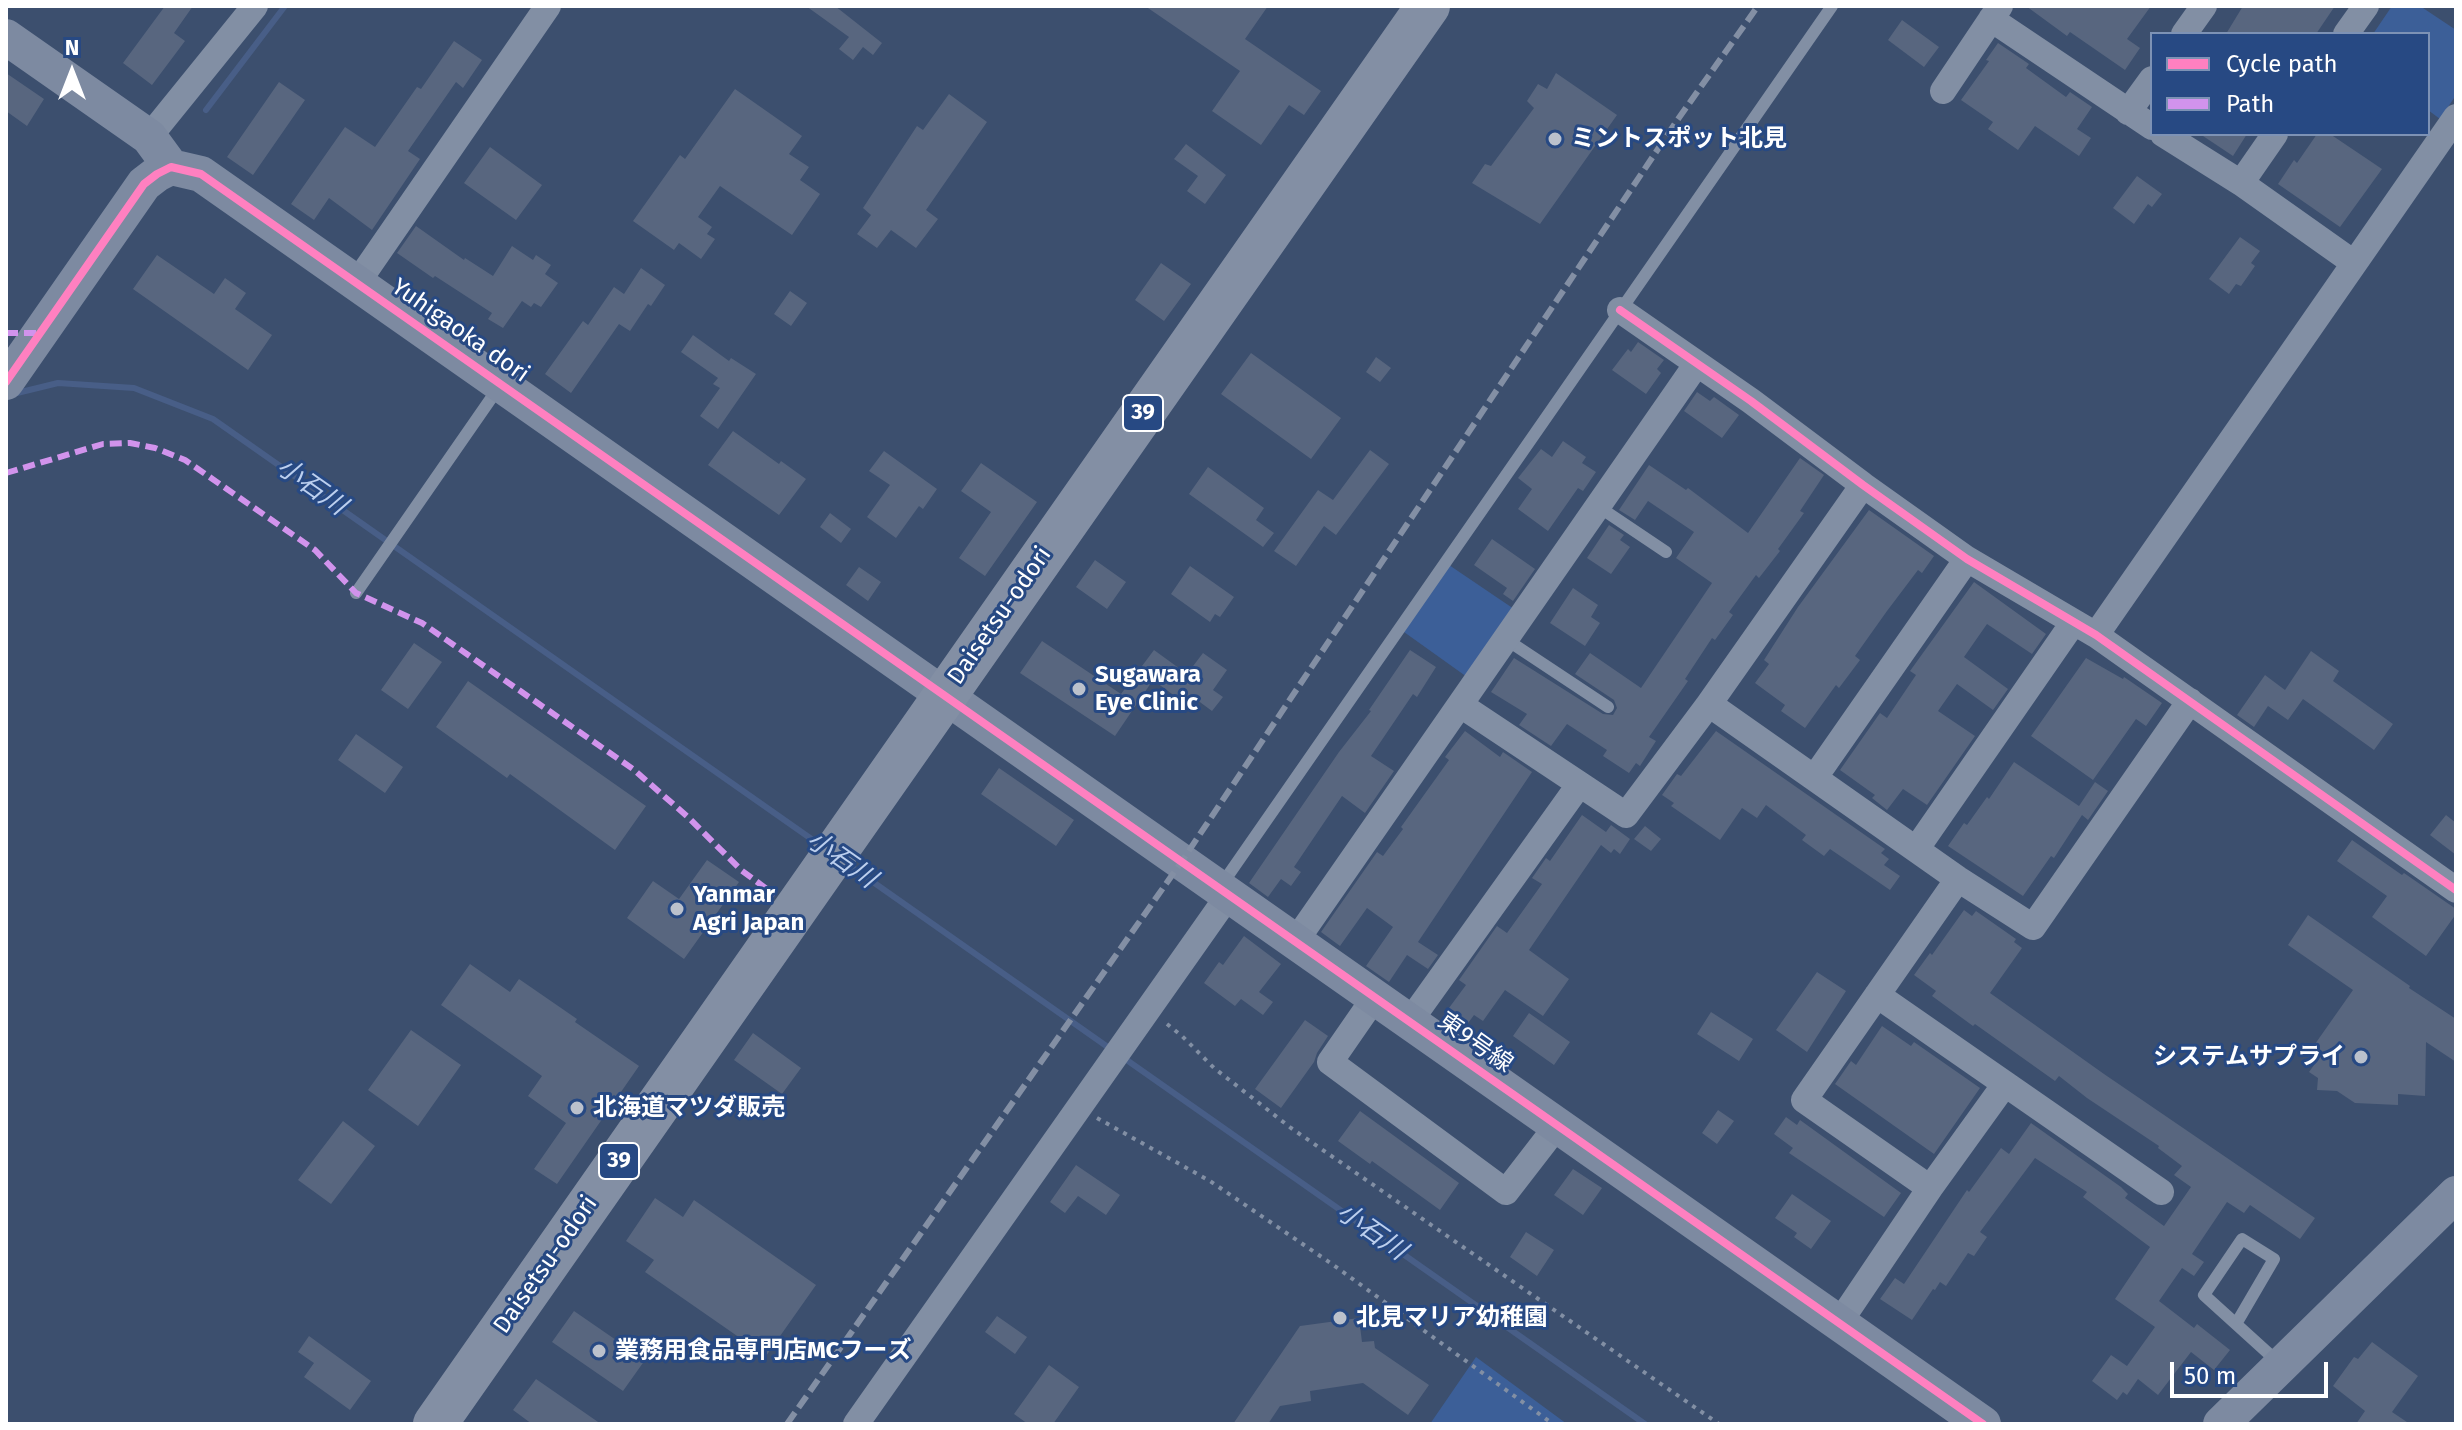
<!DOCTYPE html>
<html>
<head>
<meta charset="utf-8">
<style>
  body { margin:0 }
  #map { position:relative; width:2462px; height:1430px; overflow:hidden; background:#3c4f6e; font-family:"Fira Sans",sans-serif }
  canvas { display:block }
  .frame { position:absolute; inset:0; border:8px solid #fff; pointer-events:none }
  .legend { position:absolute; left:2150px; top:32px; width:280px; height:104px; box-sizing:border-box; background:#274983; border:2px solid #7d92b5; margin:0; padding:10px 14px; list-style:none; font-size:24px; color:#fff }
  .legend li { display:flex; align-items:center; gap:16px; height:40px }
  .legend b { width:40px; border:2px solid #7d92b5 }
  .north { position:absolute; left:32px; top:32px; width:80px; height:80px; -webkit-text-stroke:6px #274983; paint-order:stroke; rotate:0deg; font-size:22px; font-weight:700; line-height:32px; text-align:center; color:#fff }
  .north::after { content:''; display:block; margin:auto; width:28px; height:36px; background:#fff; clip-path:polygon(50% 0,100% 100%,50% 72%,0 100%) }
  .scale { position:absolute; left:2170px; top:1362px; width:158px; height:36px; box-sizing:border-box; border:4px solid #fff; border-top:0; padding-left:10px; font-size:24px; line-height:28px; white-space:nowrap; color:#fff; -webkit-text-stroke:6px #274983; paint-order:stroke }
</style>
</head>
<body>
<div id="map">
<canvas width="2462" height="1430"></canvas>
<div class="frame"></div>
<ul class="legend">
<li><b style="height:10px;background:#ff80c0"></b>Cycle path</li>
<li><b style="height:10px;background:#d193ec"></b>Path</li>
</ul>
<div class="north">N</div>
<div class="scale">50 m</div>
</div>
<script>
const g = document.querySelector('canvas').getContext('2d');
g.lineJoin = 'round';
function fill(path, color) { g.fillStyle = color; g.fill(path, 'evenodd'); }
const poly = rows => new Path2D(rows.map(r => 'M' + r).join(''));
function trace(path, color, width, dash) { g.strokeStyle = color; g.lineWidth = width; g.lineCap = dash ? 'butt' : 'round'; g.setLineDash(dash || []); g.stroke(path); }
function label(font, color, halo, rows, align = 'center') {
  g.font = font + ' "Fira Sans","Noto Sans JP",sans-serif'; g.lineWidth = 6; g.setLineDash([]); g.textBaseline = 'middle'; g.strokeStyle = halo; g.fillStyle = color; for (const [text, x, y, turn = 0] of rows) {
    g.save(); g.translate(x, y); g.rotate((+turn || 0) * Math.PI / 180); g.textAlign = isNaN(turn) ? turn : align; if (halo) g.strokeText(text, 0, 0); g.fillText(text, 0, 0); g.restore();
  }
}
const green = poly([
  [2392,6,2420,6,2456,30,2456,95,2440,119,2428,110,2428,34,2373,34],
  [1449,565,1514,609,1467,677,1404,632],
  [1476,1357,1567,1424,1430,1424]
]);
const stream = poly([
  [206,110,285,6],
  [13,394,58,383,134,388,213,419,820,845],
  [846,863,1112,1050],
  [1121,1056,1645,1424]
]);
const building = poly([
  [165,6,193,6,174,33,185,41,152,85,123,63],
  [806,6,835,6,882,43,873,55,863,47,853,60,839,49,849,37],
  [1145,6,1268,6,1245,39,1321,91,1304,115,1289,105,1261,145,1212,111,1240,71],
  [2026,6,2151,6,2127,39,2140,48,2125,70,2070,32,2067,36],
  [2243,6,2335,6,2316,34,2226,34],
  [1902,20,1939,47,1924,67,1888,40],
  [454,41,482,60,463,88,456,82,408,151,420,159,372,230,329,198,314,220,291,204,345,127,375,147,417,87,421,89],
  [1998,43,2029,64,2026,68,2066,97,2070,92,2092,107,2077,129,2091,138,2079,156,2035,126,2018,150,1988,129,1993,122,1961,100,1989,61,1986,60],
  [6,73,44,99,27,126,6,111],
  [1556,73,1617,115,1540,224,1472,183,1485,164,1491,166,1534,108,1527,101,1538,84,1547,89],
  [279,82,305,100,253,175,227,157],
  [735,89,802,136,789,154,809,167,800,180,820,194,792,235,720,186,698,217,712,227,707,234,715,239,701,259,679,243,674,250,633,221,680,155,685,159],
  [949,94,987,122,926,210,938,219,916,248,891,230,877,248,857,234,871,215,863,208,917,126,923,130],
  [2200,134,2247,134,2233,156],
  [2317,134,2330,134,2382,169,2340,227,2278,184,2294,160,2297,163],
  [1186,144,1226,175,1205,204,1187,191,1198,176,1174,159],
  [490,147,542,185,516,220,464,183],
  [2137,176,2162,194,2152,207,2148,204,2134,224,2113,208],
  [416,226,464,260,465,258,493,276,512,246,533,260,536,255,551,265,545,274,558,283,541,307,534,303,531,307,522,301,503,328,488,319,492,313,435,276,433,278,397,253],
  [2240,237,2260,251,2251,263,2255,266,2241,286,2236,284,2229,294,2209,279],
  [157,255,214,294,225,278,246,293,235,309,272,335,248,370,133,289],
  [1161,263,1191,284,1164,321,1135,300],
  [641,268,665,285,651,306,648,304,630,331,619,324,571,393,545,374,583,321,588,325,614,287,624,294],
  [790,291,807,303,791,326,774,314],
  [693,335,729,361,731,358,756,374,718,429,700,416,720,388,713,384,718,378,681,352],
  [1638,342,1664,360,1657,369,1661,373,1646,394,1612,370,1628,349,1631,352],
  [1251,353,1341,418,1311,459,1221,394],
  [1376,357,1391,368,1380,382,1366,372],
  [1697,392,1710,401,1714,397,1739,415,1722,438,1684,411],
  [733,431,779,464,781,461,806,479,779,515,708,465],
  [1563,441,1586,457,1582,463,1596,472,1583,491,1578,488,1548,531,1518,509,1532,489,1518,478,1541,449,1552,457],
  [1370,450,1389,464,1336,535,1324,526,1296,566,1274,551,1318,490,1333,500],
  [884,451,937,489,923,509,919,506,896,538,867,517,890,485,869,471],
  [1800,458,1824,475,1800,511,1804,513,1778,549,1780,551,1759,578,1756,575,1729,612,1733,615,1715,640,1712,638,1685,679,1688,681,1649,737,1656,741,1640,766,1636,763,1629,773,1603,756,1607,750,1567,724,1551,746,1519,725,1527,714,1491,692,1514,658,1603,714,1613,715,1617,708,1614,700,1575,674,1590,653,1641,688,1712,583,1676,558,1694,532,1648,501,1635,520,1619,510,1649,465,1686,490,1688,488,1748,533],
  [981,463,1037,502,985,576,959,558,991,512,961,491],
  [1208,467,1264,508,1256,520,1274,533,1263,547,1189,494],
  [1869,510,1934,556,1922,573,1918,570,1887,611,1855,656,1860,660,1839,688,1836,685,1805,728,1781,711,1785,705,1755,683,1769,664,1764,660,1798,607],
  [830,513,851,529,841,543,820,527],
  [1609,525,1624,535,1620,540,1630,547,1611,574,1587,558],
  [1492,539,1535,569,1513,601,1503,594,1507,588,1474,565],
  [1095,560,1126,582,1107,609,1076,587],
  [1190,566,1234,597,1220,617,1215,614,1210,622,1171,594],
  [859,567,881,582,868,601,846,585],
  [1974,582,2046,634,2032,654,1987,624,1964,657,2008,689,1993,710,1957,684,1938,711,1975,736,1927,805,1903,789,1887,810,1872,798,1875,795,1840,770,1880,713,1887,718,1916,675,1910,671],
  [1573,588,1598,605,1591,617,1600,623,1585,646,1550,623],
  [1042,641,1121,694,1154,650,1187,674,1203,653,1227,670,1213,690,1223,697,1212,711,1193,697,1187,705,1153,680,1115,736,1020,673],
  [414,643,442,662,408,709,381,690],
  [1410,650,1436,667,1417,697,1413,694,1371,756,1394,771,1365,813,1342,796,1294,867,1301,872,1291,886,1281,879,1268,897,1249,883,1339,752,1371,711,1369,710],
  [2311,651,2339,671,2333,681,2393,724,2374,750,2303,699,2288,720,2268,706,2254,727,2237,715,2265,675,2285,690],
  [2086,658,2123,679,2124,677,2162,703,2146,726,2136,719,2093,780,2031,736],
  [468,681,646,806,615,850,510,774,507,778,436,727],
  [1465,731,1500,757,1503,752,1532,772,1418,942,1438,955,1428,969,1407,955,1389,982,1366,966,1393,927,1367,908,1340,946,1321,932,1377,852,1383,856,1403,829,1401,827,1449,760,1445,757],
  [1716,731,1885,849,1881,853,1889,859,1884,865,1900,876,1890,890,1830,849,1824,856,1802,840,1806,835,1766,805,1757,818,1742,808,1720,840,1671,806,1674,803,1662,795,1677,774,1681,776],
  [356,734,403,767,385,793,338,760],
  [2014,762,2079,806,2095,782,2108,791,2088,820,2082,815,2054,858,2051,856,2023,896,1948,846,1964,823,1967,825,1987,797,1989,799],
  [999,768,1074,820,1056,846,981,794],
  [1582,815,1606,832,1611,825,1630,839,1620,854,1614,849,1611,853,1601,845,1529,950,1569,979,1543,1016,1505,990,1483,1021,1474,1015,1463,1030,1443,1016,1466,985,1459,980,1497,926,1507,933,1542,884,1532,878,1546,858,1550,861],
  [2446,815,2456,823,2456,855,2430,835],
  [1645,826,1661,839,1651,851,1634,839],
  [2352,840,2402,875,2404,873,2456,909,2456,914,2426,956,2372,917,2387,896,2337,861],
  [707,860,739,882,684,959,627,918,653,881,679,899],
  [1964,910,1972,916,1976,911,2016,939,2014,942,2022,948,1990,993,2104,1074,2315,1218,2300,1239,2250,1205,2244,1213,2227,1202,2192,1254,2204,1262,2194,1276,2182,1268,2159,1301,2194,1328,2197,1324,2230,1350,2214,1370,2191,1352,2158,1395,2138,1379,2127,1395,2123,1392,2117,1400,2092,1381,2111,1355,2127,1366,2155,1327,2115,1299,2150,1247,2083,1197,2087,1192,2035,1158,1980,1232,1987,1237,1974,1256,1968,1253,1946,1286,1940,1282,1935,1290,1933,1289,1912,1320,1880,1299,1895,1278,1904,1284,1967,1190,1969,1192,2001,1148,2009,1154,2031,1123,2121,1187,2128,1194,2125,1198,2164,1226,2191,1187,2174,1175,2182,1166,2158,1148,2159,1146,2087,1098,2059,1076,2055,1081,1975,1024,1973,1026,1932,996,1936,991,1914,975,1930,953,1932,955],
  [2308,915,2410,986,2409,988,2456,1019,2456,1062,2426,1042,2425,1096,2398,1094,2398,1105,2355,1103,2337,1091,2317,1090,2318,1078,2309,1072,2317,1061,2308,1054,2353,990,2288,945],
  [1244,936,1281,964,1259,992,1273,1002,1263,1015,1241,999,1235,1006,1204,983,1219,962,1223,965],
  [470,964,510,992,519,979,577,1019,575,1022,639,1066,557,1184,534,1169,566,1123,528,1096,542,1076,441,1005],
  [1817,972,1846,991,1807,1052,1776,1030],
  [1711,1012,1753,1039,1739,1061,1697,1034],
  [1529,1013,1570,1042,1554,1065,1513,1036],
  [1305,1020,1328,1036,1317,1053,1314,1062,1281,1108,1255,1089],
  [1882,1026,1911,1046,1914,1042,1980,1088,1934,1154,1835,1084,1851,1061,1856,1065],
  [411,1030,461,1065,418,1126,368,1090],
  [753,1033,801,1068,782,1094,734,1060],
  [1718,1110,1734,1121,1717,1144,1702,1133],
  [1360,1111,1459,1183,1440,1210,1372,1161,1370,1164,1338,1141],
  [1786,1117,1797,1125,1800,1120,1901,1193,1884,1217,1789,1153,1793,1148,1774,1134],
  [343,1121,375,1146,331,1204,298,1180],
  [1076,1165,1120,1195,1106,1215,1078,1196,1065,1213,1050,1202],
  [1573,1169,1602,1188,1583,1215,1554,1195],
  [1792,1194,1831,1221,1811,1249,1794,1237,1797,1233,1775,1218],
  [655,1198,683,1217,694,1200,816,1285,766,1356,645,1272,654,1260,626,1241],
  [1526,1232,1554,1250,1537,1276,1510,1257],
  [574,1311,645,1360,623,1391,552,1342],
  [997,1316,1027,1337,1015,1354,985,1332],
  [1359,1318,1362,1342,1374,1341,1375,1348,1429,1385,1408,1415,1363,1383,1310,1391,1311,1401,1280,1406,1268,1424,1233,1424,1300,1326],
  [309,1336,371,1381,350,1410,304,1377,314,1363,298,1352],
  [2372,1342,2418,1376,2392,1412,2410,1424,2356,1424,2365,1411,2333,1386,2354,1357,2358,1359],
  [1049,1365,1079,1387,1053,1424,1028,1424,1014,1414],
  [536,1379,601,1424,532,1424,513,1410]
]);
const path = poly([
  [1167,1024,1182,1036,1214,1068,1291,1128,1719,1424],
  [1097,1118,1210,1181,1332,1264,1553,1424]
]);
const lane = poly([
  [1599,507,1666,552],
  [356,593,499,387],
  [1507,640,1608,707],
  [1220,887,1832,6],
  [2236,1324,2274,1259,2242,1239,2204,1295,2236,1324,2279,1363]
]);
const street = poly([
  [1991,19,2152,127],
  [2184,34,2204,6],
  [2346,34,2366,6],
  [1943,91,2000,6],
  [2128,112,2152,79],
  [2163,134,2241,183,2354,263],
  [149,137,255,6],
  [2241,183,2275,134],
  [357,283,548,6],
  [1620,310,1751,401,1863,485,1967,559,2096,635,2456,890],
  [2096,635,2456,117],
  [1709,704,1958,879,2033,927,2190,701],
  [1462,706,1626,815,1709,704,1863,485],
  [1815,777,1967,559],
  [1917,848,2073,623],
  [1295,942,1696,365],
  [1877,995,2161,1192],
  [1375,997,1330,1062,1506,1192,1557,1126],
  [1410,1021,1579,785],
  [1930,1188,1804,1100,1958,879],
  [1839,1323,1930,1188,2005,1084],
  [856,1424,1228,896]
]);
const secondary = poly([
  [6,37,149,137,171,167],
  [6,382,144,184,157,174,171,167,201,174,1983,1424],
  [2221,1424,2456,1194]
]);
const highway = poly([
  [435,1424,1428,6]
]);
const rail = poly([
  [787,1424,1182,861,1676,122,1758,6]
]);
const quiet = poly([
  [6,333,40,333],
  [6,473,103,444,130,443,155,448,185,460,315,550,356,593,422,623,633,769,688,817,741,870,775,895]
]);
const cycleway = poly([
  [1620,310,1751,401,1863,485,1967,559,2096,635,2456,890],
  [6,382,144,184,157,174,171,167,201,174,1983,1424]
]);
const markers = [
  [1555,139,8,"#bbc1cc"],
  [1079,689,8,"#bbc1cc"],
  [677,909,8,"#bbc1cc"],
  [2361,1057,8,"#bbc1cc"],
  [577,1108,8,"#bbc1cc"],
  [1340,1318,8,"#bbc1cc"],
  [599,1351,8,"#bbc1cc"]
];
const shields = [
  [1143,413,40],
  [619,1161,40]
];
const shieldNames = [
  ["39",1143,413],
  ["39",619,1161]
];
const poiNames = [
  ["ミントスポット北見",1571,139],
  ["Sugawara",1095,675],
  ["Eye Clinic",1095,703],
  ["Yanmar",693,895],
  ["Agri Japan",693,923],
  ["システムサプライ",2345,1057,"right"],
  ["北海道マツダ販売",593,1108],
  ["北見マリア幼稚園",1356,1318],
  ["業務用食品専門店MCフーズ",615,1351]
];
const streetNames = [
  ["Yuhigaoka dori",460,331,35],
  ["Daisetsu-odori",1000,616,-55],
  ["東9号線",1475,1043,35],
  ["Daisetsu-odori",546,1265,-55]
];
const waterNames = [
  ["小石川",311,487,35],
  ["小石川",841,860,35],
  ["小石川",1371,1232,35]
];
fill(green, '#3c5f98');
trace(stream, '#485e87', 6);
fill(building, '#58667f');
trace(path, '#828fa4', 4, [4, 6]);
trace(lane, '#828fa4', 12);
trace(street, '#828fa4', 26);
trace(secondary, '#7d8aa1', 36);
trace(highway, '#838fa4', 44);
trace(rail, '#838fa4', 6, [14, 6]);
trace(quiet, '#d193ec', 6, [12, 6]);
trace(cycleway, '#ff80c0', 8);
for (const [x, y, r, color] of markers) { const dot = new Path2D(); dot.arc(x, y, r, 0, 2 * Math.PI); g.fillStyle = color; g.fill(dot); trace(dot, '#274983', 3); }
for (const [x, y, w] of shields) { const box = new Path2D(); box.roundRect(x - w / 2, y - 18, w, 36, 6); g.fillStyle = '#274983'; g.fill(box); trace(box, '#fff', 2); }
label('bold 22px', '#fff', null, shieldNames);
label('bold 24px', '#fff', '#274983', poiNames, 'left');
label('24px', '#fff', '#274983', streetNames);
label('italic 26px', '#bccfee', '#274983', waterNames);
</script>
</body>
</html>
